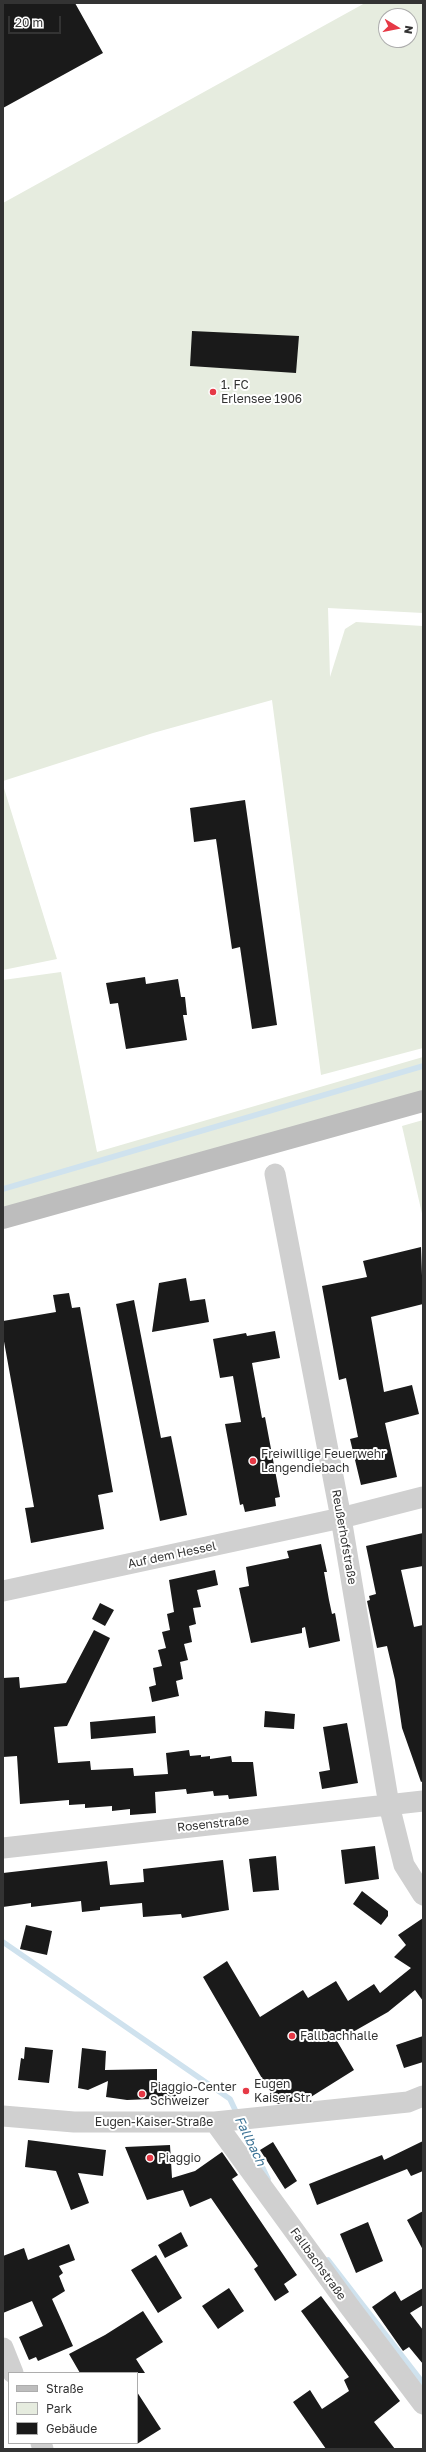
<!DOCTYPE html>
<html>
<head>
<meta charset="utf-8">
<style>
  body { margin:0 }
  #map { position:relative; width:426px; height:2452px; overflow:hidden; background:#fff; font-family:"Golos Text",sans-serif }
  canvas { display:block }
  .frame { position:absolute; inset:0; border:4px solid #333; pointer-events:none }
  .legend { position:absolute; left:8px; top:2372px; width:130px; height:72px; box-sizing:border-box; background:#fff; border:1px solid #adadad; margin:0; padding:5px 7px; list-style:none; font-size:12px; color:#333 }
  .legend li { display:flex; align-items:center; gap:8px; height:20px }
  .legend b { width:20px; border:1px solid #adadad }
  .north { position:absolute; left:378px; top:8px; width:40px; height:40px; box-sizing:border-box; background:#fff; border:1px solid #adadad; border-radius:50%; rotate:100deg; font-size:11px; font-weight:700; line-height:16px; text-align:center; color:#333 }
  .north::after { content:''; display:block; margin:auto; width:14px; height:18px; background:#e63946; clip-path:polygon(50% 0,100% 100%,50% 72%,0 100%) }
  .scale { position:absolute; left:8px; top:16px; width:53px; height:18px; box-sizing:border-box; border:2px solid #333; border-top:0; padding-left:5px; font-size:12px; line-height:14px; white-space:nowrap; color:#333; -webkit-text-stroke:3px #fff; paint-order:stroke }
</style>
</head>
<body>
<div id="map">
<canvas width="426" height="2452"></canvas>
<div class="frame"></div>
<ul class="legend">
<li><b style="height:5px;background:#bdbdbd"></b>Straße</li>
<li><b style="height:11px;background:#e6ecdf"></b>Park</li>
<li><b style="height:11px;background:#1a1a1a"></b>Gebäude</li>
</ul>
<div class="north">N</div>
<div class="scale">20 m</div>
</div>
<script>
const g = document.querySelector('canvas').getContext('2d');
g.lineJoin = 'round';
function fill(path, color) { g.fillStyle = color; g.fill(path, 'evenodd'); }
const poly = rows => new Path2D(rows.map(r => 'M' + r).join(''));
function trace(path, color, width, dash) { g.strokeStyle = color; g.lineWidth = width; g.lineCap = dash ? 'butt' : 'round'; g.setLineDash(dash || []); g.stroke(path); }
function label(font, color, halo, rows, align = 'center') {
  g.font = font + ' "Golos Text",sans-serif'; g.lineWidth = 4; g.setLineDash([]); g.textBaseline = 'middle'; g.strokeStyle = halo; g.fillStyle = color; for (const [text, x, y, turn = 0] of rows) {
    g.save(); g.translate(x, y); g.rotate((+turn || 0) * Math.PI / 180); g.textAlign = isNaN(turn) ? turn : align; if (halo) g.strokeText(text, 0, 0); g.fillText(text, 0, 0); g.restore();
  }
}
const green = poly([
  [365,3,423,3,423,613,328,608,330,677,345,629,356,622,423,626,423,1048,321,1075,272,700,153,733,3,781,3,203],
  [386,16,410,16,410,40,386,40],
  [3,785,57,959,3,970],
  [61,972,97,1152,423,1057,423,1094,3,1211,3,980],
  [423,1120,423,1218,402,1126]
]);
const stream = poly([
  [3,1189,423,1066],
  [3,1942,230,2099,238,2116],
  [242,2124,268,2179],
  [328,2260,423,2383]
]);
const building = poly([
  [3,3,75,3,103,53,3,108],
  [192,331,299,336,296,373,190,366],
  [245,800,277,1025,252,1029,240,947,232,949,216,839,194,842,190,808],
  [145,977,146,984,178,979,181,997,185,997,187,1015,183,1015,187,1040,126,1049,118,1003,110,1004,106,983],
  [421,1247,423,1304,371,1317,384,1392,412,1385,419,1414,385,1423,397,1477,361,1485,350,1439,358,1437,346,1378,339,1380,322,1286,367,1277,363,1261],
  [186,1278,190,1301,205,1299,209,1322,152,1332,159,1283],
  [69,1293,72,1308,80,1307,113,1492,98,1495,104,1529,31,1543,25,1508,34,1507,3,1336,3,1321,56,1312,53,1295],
  [134,1300,161,1438,171,1436,187,1515,160,1521,116,1304],
  [275,1331,280,1358,252,1363,262,1418,265,1417,280,1497,275,1498,276,1506,245,1512,243,1504,240,1505,225,1424,241,1422,233,1376,220,1378,213,1339,246,1333,247,1336],
  [423,1533,423,1566,401,1570,414,1627,423,1625,423,1781,421,1782,402,1728,395,1680,387,1646,377,1648,367,1601,370,1600,369,1596,376,1594,366,1546],
  [321,1544,327,1572,324,1572,329,1600,332,1614,335,1613,340,1641,309,1648,305,1627,302,1628,302,1633,251,1643,239,1588,249,1586,246,1567,289,1558,287,1551],
  [215,1570,218,1585,197,1590,201,1607,193,1608,196,1624,189,1626,192,1642,184,1644,188,1660,180,1662,183,1679,176,1681,179,1696,152,1702,149,1687,156,1685,153,1668,162,1666,158,1650,166,1648,162,1632,170,1630,167,1614,174,1612,169,1580],
  [100,1603,114,1610,105,1626,92,1619],
  [94,1630,110,1638,67,1726,54,1727,58,1763,90,1761,91,1770,133,1768,134,1776,168,1774,166,1753,189,1750,190,1756,201,1755,201,1757,210,1756,210,1759,231,1756,232,1762,253,1762,257,1796,229,1799,228,1795,214,1796,213,1791,187,1794,186,1789,155,1792,156,1813,130,1815,130,1809,112,1811,112,1806,85,1808,85,1804,69,1805,69,1800,20,1804,17,1756,3,1757,3,1678,19,1677,20,1688,66,1683],
  [265,1711,295,1714,294,1729,264,1727],
  [155,1716,156,1733,91,1739,90,1722],
  [347,1723,358,1783,322,1789,319,1772,330,1770,323,1727],
  [375,1846,379,1879,345,1884,341,1850],
  [276,1856,279,1890,253,1892,249,1859],
  [223,1860,229,1910,182,1918,181,1914,143,1917,142,1903,100,1907,100,1910,82,1912,81,1901,31,1907,31,1903,3,1907,3,1873,107,1861,110,1885,144,1882,143,1869],
  [362,1891,388,1911,388,1916,381,1925,353,1904],
  [423,1918,423,2001,415,1990,388,2012,337,2041,354,2070,306,2100,277,2104,203,1977,227,1961,260,2017,303,1990,308,1998,336,1981,348,2001,374,1984,380,1993,411,1968,394,1957,406,1945,398,1935],
  [26,1925,52,1931,47,1955,20,1949],
  [423,2036,423,2062,404,2068,396,2045],
  [25,2047,53,2050,49,2083,18,2080,21,2058,24,2059],
  [82,2048,106,2051,105,2070,157,2069,157,2084,175,2083,176,2098,127,2100,106,2097,108,2081,88,2090,78,2088],
  [28,2140,106,2150,103,2176,78,2173,89,2203,71,2210,56,2171,25,2167],
  [423,2141,423,2171,411,2176,407,2169,317,2205,309,2184,382,2155,384,2160],
  [273,2142,297,2181,285,2189,260,2150],
  [170,2145,172,2178,195,2171,222,2152,238,2175,232,2179,297,2275,284,2284,289,2292,275,2301,254,2269,258,2266,211,2198,190,2207,183,2190,147,2200,125,2147],
  [423,2211,423,2250,407,2220],
  [368,2222,383,2261,356,2273,340,2234],
  [181,2232,188,2246,165,2258,158,2245],
  [69,2244,75,2260,59,2266,63,2273,59,2276,65,2291,52,2299,73,2346,38,2361,36,2357,29,2360,19,2337,43,2326,32,2301,3,2313,3,2256,24,2248,28,2260],
  [156,2255,182,2298,158,2313,131,2270],
  [229,2288,244,2311,218,2329,202,2306],
  [423,2288,423,2305,410,2313,423,2330,423,2364,409,2347,403,2351,372,2307,395,2291,401,2301],
  [321,2296,400,2401,374,2422,395,2449,326,2449,293,2402,310,2390,322,2409,349,2391,344,2380,349,2377,301,2311],
  [143,2311,163,2342,136,2359,145,2373,80,2373,69,2354,105,2335],
  [137,2392,161,2429,137,2444]
]);
const street = poly([
  [275,1174,341,1518,389,1805,404,1865,423,1895],
  [3,1591,341,1518,423,1497],
  [3,1848,423,1801],
  [3,2116,74,2122,215,2122,408,2102,423,2096],
  [215,2122,349,2306,423,2404],
  [3,2348,13,2373],
  [41,2443,43,2449]
]);
const secondary = poly([
  [3,1218,423,1101]
]);
const markers = [
  [213,392,4,"#e63946"],
  [253,1461,4,"#e63946"],
  [292,2036,4,"#e63946"],
  [246,2091,4,"#e63946"],
  [142,2094,4,"#e63946"],
  [150,2158,4,"#e63946"]
];
const poiNames = [
  ["1. FC",221,385],
  ["Erlensee 1906",221,399],
  ["Freiwillige Feuerwehr",261,1454],
  ["Langendiebach",261,1468],
  ["Fallbachhalle",300,2036],
  ["Eugen",254,2084],
  ["Kaiser Str.",254,2098],
  ["Piaggio-Center",150,2087],
  ["Schweizer",150,2101],
  ["Piaggio",158,2158]
];
const streetNames = [
  ["Reußerhofstraße",344,1537,80],
  ["Auf dem Hessel",172,1555,-12],
  ["Rosenstraße",213,1824,-6],
  ["Eugen-Kaiser-Straße",154,2122],
  ["Fallbachstraße",318,2264,54]
];
const waterNames = [
  ["Fallbach",250,2141,64]
];
fill(green, '#e6ecdf');
trace(stream, '#cfe2ee', 5.5);
fill(building, '#1a1a1a');
trace(street, '#d0d0d0', 21);
trace(secondary, '#bdbdbd', 22);
for (const [x, y, r, color] of markers) { const dot = new Path2D(); dot.arc(x, y, r, 0, 2 * Math.PI); g.fillStyle = color; g.fill(dot); trace(dot, '#fff', 1.5); }
label('12px', '#333', '#fff', poiNames, 'left');
label('12px', '#333', '#fff', streetNames);
label('italic 13px', '#3f7597', '#fff', waterNames);
</script>
</body>
</html>
